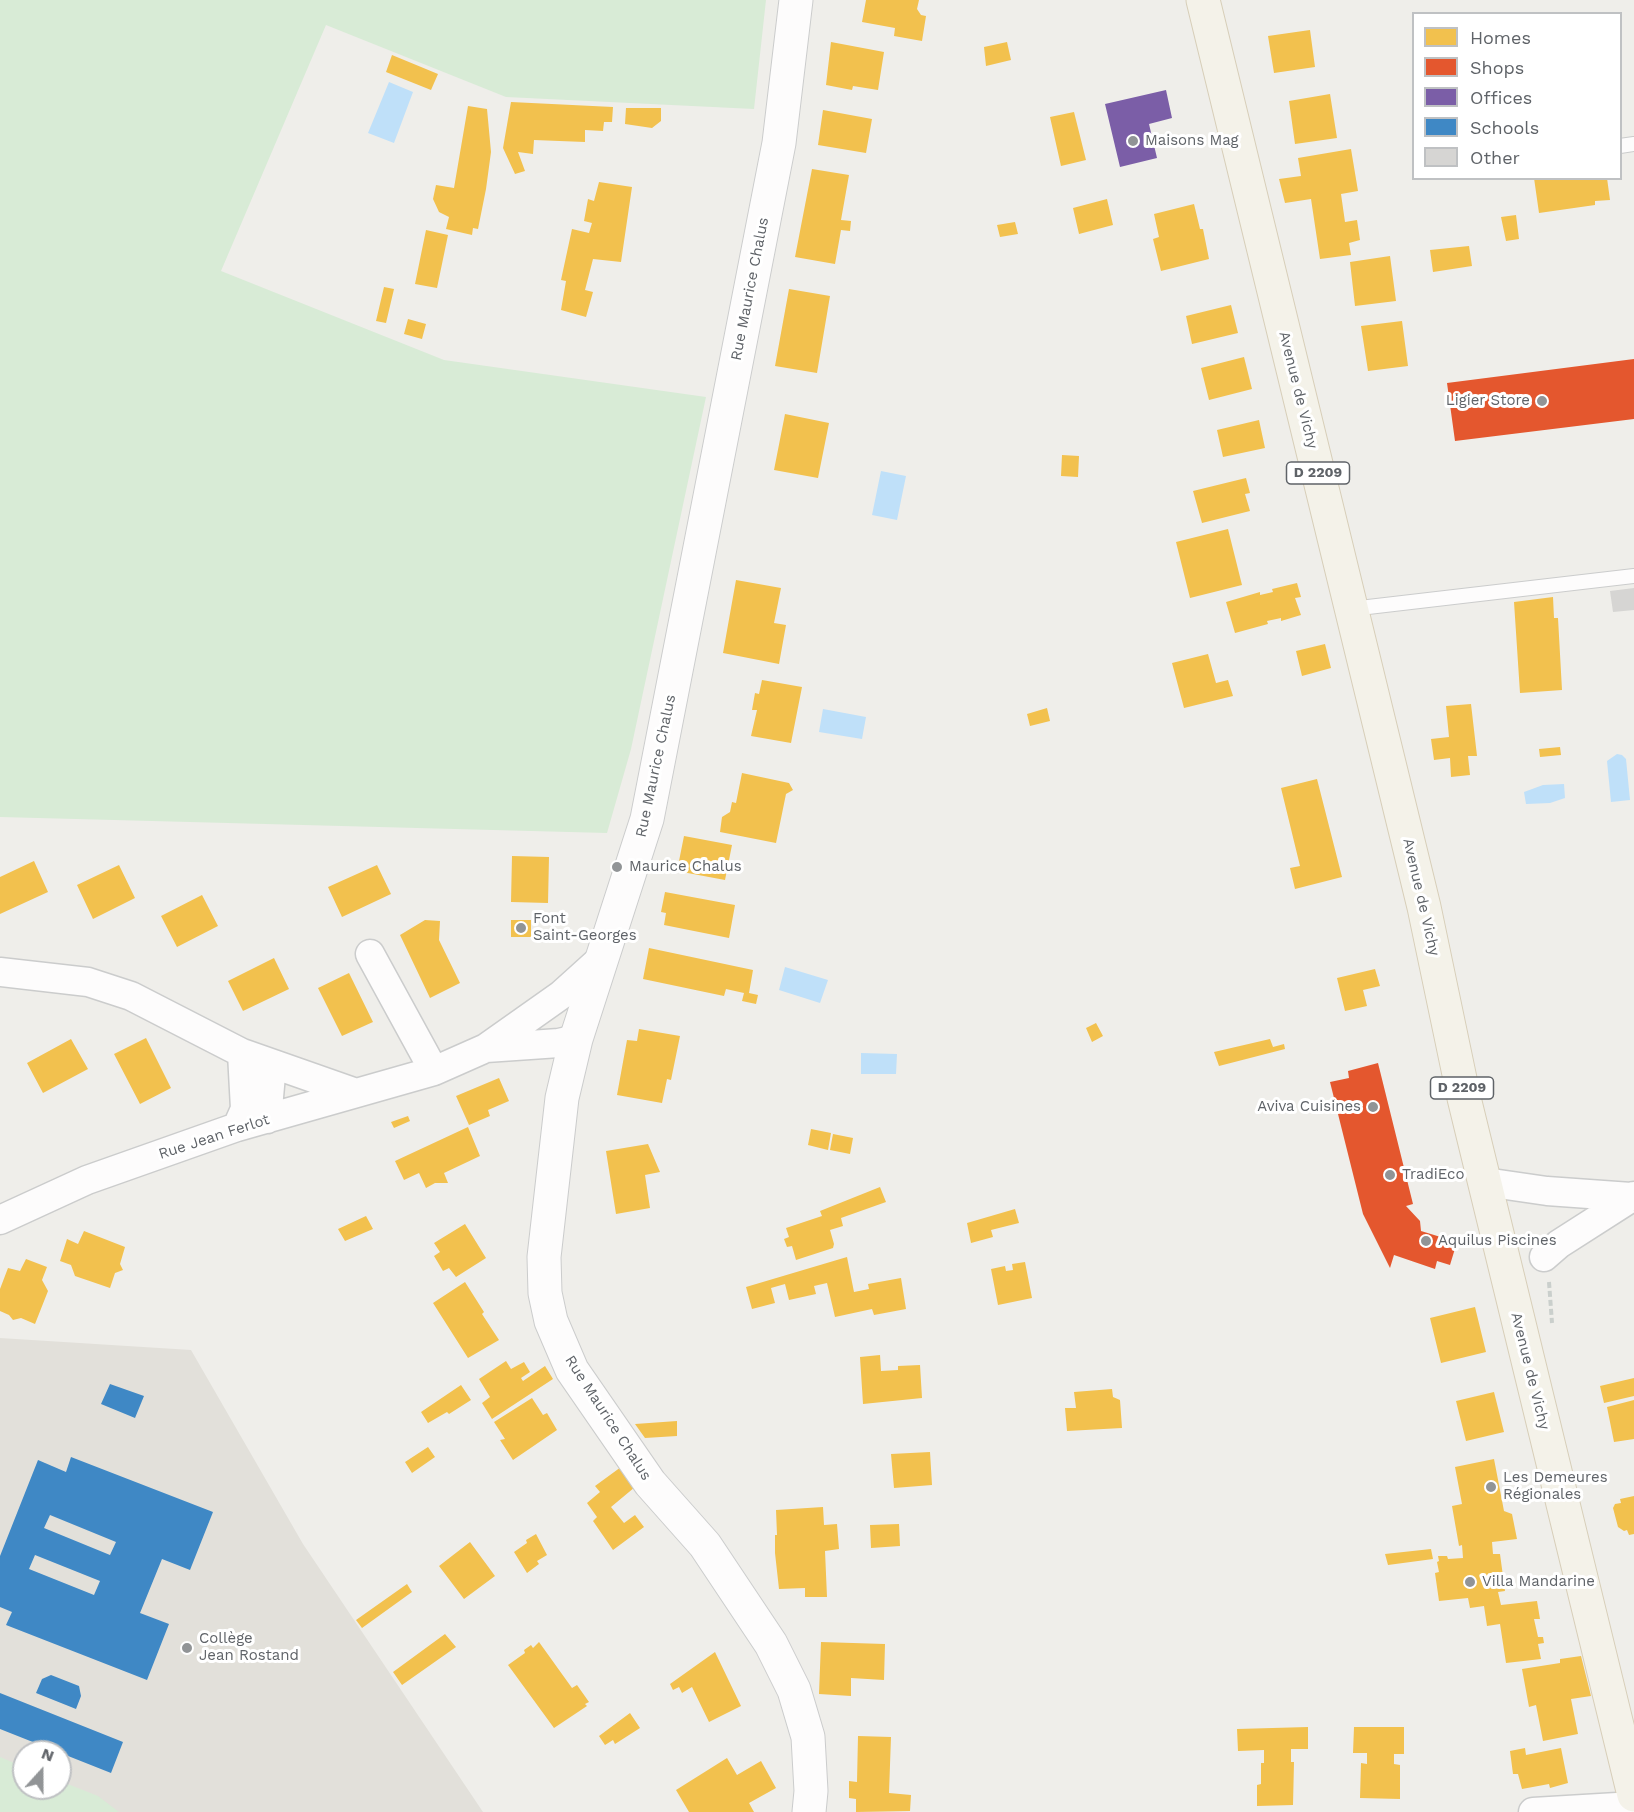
<!DOCTYPE html>
<html>
<head>
<meta charset="utf-8">
<style>
  body { margin:0 }
  #map { position:relative; width:1634px; height:1812px; overflow:hidden; background:#efeeea; font-family:"Work Sans",sans-serif }
  canvas { display:block }
  .legend { position:absolute; left:1412px; top:12px; width:210px; height:168px; box-sizing:border-box; background:#fff; border:2px solid #bfc1c3; margin:0; padding:8px 10px; list-style:none; font-size:18px; color:#5f6368 }
  .legend li { display:flex; align-items:center; gap:12px; height:30px }
  .legend b { width:30px; border:2px solid #bfc1c3 }
  .north { position:absolute; left:12px; top:1740px; width:60px; height:60px; box-sizing:border-box; background:#fff; border:2px solid #bfc1c3; border-radius:50%; rotate:21deg; font-size:16px; font-weight:700; line-height:24px; text-align:center; color:#5f6368 }
  .north::after { content:''; display:block; margin:auto; width:21px; height:27px; background:#919496; clip-path:polygon(50% 0,100% 100%,50% 72%,0 100%) }
</style>
</head>
<body>
<div id="map">
<canvas width="1634" height="1812"></canvas>
<ul class="legend">
<li><b style="height:16px;background:#f2c14e"></b>Homes</li>
<li><b style="height:16px;background:#e4572e"></b>Shops</li>
<li><b style="height:16px;background:#7b5ea7"></b>Offices</li>
<li><b style="height:16px;background:#3f88c5"></b>Schools</li>
<li><b style="height:16px;background:#d6d5d3"></b>Other</li>
</ul>
<div class="north">N</div>
</div>
<script>
const g = document.querySelector('canvas').getContext('2d');
g.lineJoin = 'round';
function fill(path, color) { g.fillStyle = color; g.fill(path, 'evenodd'); }
const poly = rows => new Path2D(rows.map(r => 'M' + r).join(''));
function trace(path, color, width, dash) { g.strokeStyle = color; g.lineWidth = width; g.lineCap = dash ? 'butt' : 'round'; g.setLineDash(dash || []); g.stroke(path); }
function label(font, color, halo, rows, align = 'center') {
  g.font = font + ' "Work Sans",sans-serif'; g.lineWidth = 6; g.setLineDash([]); g.textBaseline = 'middle'; g.strokeStyle = halo; g.fillStyle = color; for (const [text, x, y, turn = 0] of rows) {
    g.save(); g.translate(x, y); g.rotate((+turn || 0) * Math.PI / 180); g.textAlign = isNaN(turn) ? turn : align; if (halo) g.strokeText(text, 0, 0); g.fillText(text, 0, 0); g.restore();
  }
}
const education = poly([
  [0,1338,191,1350,303,1544,483,1812,0,1812],
  [24,1752,60,1752,60,1788,24,1788]
]);
const green = poly([
  [0,0,766,0,754,109,506,97,326,25,221,271,444,360,706,397,631,749,607,833,0,817],
  [0,1757,24,1767,24,1788,60,1788,60,1781,98,1796,119,1812,0,1812]
]);
const water = poly([
  [389,82,413,92,394,143,368,133],
  [881,471,906,476,897,520,872,515],
  [823,709,866,717,862,739,819,732],
  [1617,754,1622,755,1626,759,1630,800,1611,802,1607,761],
  [1564,784,1565,798,1550,803,1526,804,1524,792,1543,785],
  [785,967,828,980,820,1003,779,990],
  [861,1053,897,1054,896,1074,861,1074]
]);
const homes = poly([
  [866,0,919,0,917,9,921,15,926,16,922,41,894,36,895,28,862,22],
  [1310,30,1315,67,1274,73,1268,36],
  [831,42,884,52,878,90,853,86,852,90,826,85],
  [1007,42,1011,60,986,66,984,47],
  [392,55,438,74,431,90,386,72],
  [1330,94,1337,138,1295,144,1289,101],
  [511,102,613,107,612,122,604,122,603,131,585,130,585,142,534,140,533,154,518,152,525,171,515,174,503,148],
  [468,106,487,109,491,152,486,189,478,229,473,228,472,235,446,229,449,217,439,212,433,199,436,185,454,188],
  [626,108,661,108,661,121,652,128,625,124],
  [823,110,872,119,866,153,818,145],
  [1074,112,1086,160,1061,166,1050,117],
  [1351,149,1358,191,1341,194,1345,222,1357,220,1360,240,1349,243,1351,255,1320,259,1311,199,1285,203,1279,179,1301,176,1298,158],
  [812,169,849,175,841,220,851,221,850,231,841,230,835,264,795,257],
  [1534,178,1607,178,1610,200,1595,201,1595,205,1539,213],
  [599,182,632,187,621,262,593,259,585,290,593,292,586,317,561,310,566,281,561,280,572,229,589,233,592,223,584,221,588,199,594,201],
  [1107,199,1113,225,1079,234,1073,208],
  [1194,204,1200,229,1203,229,1209,259,1161,271,1153,239,1159,237,1154,214],
  [1516,215,1519,239,1506,241,1501,217],
  [1015,222,1018,234,1000,237,997,225],
  [426,230,448,235,437,288,415,284],
  [1469,246,1472,266,1433,272,1430,250],
  [1390,256,1396,301,1355,306,1350,262],
  [384,287,394,289,386,323,376,321],
  [789,289,830,296,817,373,775,366],
  [1231,305,1238,333,1192,344,1186,316],
  [408,319,426,324,422,339,404,334],
  [1402,321,1408,366,1368,371,1361,326],
  [1244,357,1252,389,1209,400,1201,368],
  [785,414,829,423,818,478,774,470],
  [1259,420,1265,448,1223,457,1217,430],
  [1062,455,1079,456,1078,477,1061,476],
  [1246,478,1250,493,1245,494,1250,511,1202,523,1193,491],
  [1228,529,1242,585,1190,598,1176,542],
  [736,580,781,588,774,623,786,625,779,664,723,653],
  [1297,583,1301,597,1295,598,1301,615,1281,621,1281,618,1267,621,1268,624,1235,633,1226,602,1260,592,1260,595,1273,592,1272,589],
  [1553,597,1554,618,1558,618,1562,690,1520,693,1514,602],
  [1325,644,1331,668,1302,676,1296,651],
  [1208,654,1216,683,1228,680,1233,696,1184,708,1172,663],
  [762,680,802,687,791,743,751,736,757,710,752,710,755,693,759,694],
  [1471,704,1477,756,1468,756,1470,775,1451,777,1450,758,1434,760,1431,739,1449,737,1446,706],
  [1047,708,1050,721,1030,726,1027,714],
  [1560,747,1561,755,1540,757,1539,749],
  [742,773,789,783,793,790,786,794,776,843,720,832,722,817,730,812,732,802,736,803],
  [1317,779,1342,877,1295,889,1290,868,1300,866,1281,788],
  [684,836,732,845,725,880,677,871],
  [512,856,549,857,548,903,511,902],
  [34,861,48,892,0,914,0,877],
  [119,865,135,898,93,919,77,885],
  [377,865,391,894,342,917,328,887],
  [665,892,735,905,729,938,664,925,666,913,661,912],
  [202,895,218,926,177,947,161,916],
  [425,920,440,921,439,940,460,983,430,998,400,935],
  [511,920,531,920,531,937,511,937],
  [649,948,753,970,749,993,758,995,756,1004,742,1001,744,993,726,989,724,996,643,979],
  [274,958,289,989,243,1011,228,981],
  [1375,969,1380,986,1363,990,1367,1006,1345,1011,1337,978],
  [349,973,373,1022,342,1036,318,988],
  [1096,1023,1103,1036,1092,1042,1086,1028],
  [639,1029,680,1036,671,1080,667,1079,662,1103,617,1095,627,1040,637,1041],
  [146,1038,171,1088,140,1104,114,1054],
  [71,1039,88,1069,43,1093,27,1063],
  [1270,1039,1273,1047,1284,1044,1285,1049,1219,1066,1214,1052],
  [499,1078,509,1101,488,1110,490,1116,469,1125,456,1096],
  [408,1116,410,1121,394,1128,391,1122],
  [468,1127,480,1156,444,1173,448,1183,435,1183,426,1188,419,1173,404,1180,395,1161],
  [811,1129,831,1133,828,1150,808,1145],
  [833,1134,853,1138,850,1154,830,1150],
  [648,1144,660,1172,645,1175,650,1208,616,1214,606,1151],
  [880,1187,886,1202,841,1218,843,1226,830,1230,834,1244,833,1248,796,1260,792,1246,787,1247,784,1239,789,1237,786,1228,822,1216,820,1211],
  [1015,1209,1019,1223,991,1230,993,1237,971,1243,967,1223],
  [366,1216,373,1229,345,1241,338,1229],
  [465,1224,486,1258,456,1277,449,1268,443,1271,434,1256,440,1252,434,1243],
  [84,1231,125,1247,120,1264,123,1270,115,1273,110,1288,75,1276,71,1265,60,1261,67,1239,78,1244],
  [847,1257,854,1292,869,1289,868,1284,901,1278,906,1309,874,1315,872,1309,835,1317,827,1283,814,1286,816,1294,789,1300,785,1284,771,1288,775,1303,752,1309,746,1287],
  [26,1259,47,1267,42,1280,48,1291,35,1324,21,1318,13,1320,9,1315,0,1311,0,1289,8,1268,20,1271],
  [1025,1262,1032,1298,998,1305,991,1269,1005,1266,1006,1271,1013,1270,1012,1264],
  [465,1282,484,1312,482,1314,499,1340,468,1358,433,1303],
  [1475,1307,1486,1352,1441,1363,1430,1318],
  [880,1355,881,1371,898,1370,898,1366,920,1365,922,1398,863,1404,860,1357],
  [506,1361,511,1369,524,1362,530,1372,521,1378,523,1381,545,1366,553,1379,492,1419,482,1403,490,1397,479,1379],
  [1634,1378,1634,1396,1604,1403,1600,1386],
  [461,1385,471,1400,449,1414,447,1412,428,1423,421,1412],
  [1112,1389,1113,1397,1120,1400,1122,1428,1067,1431,1065,1408,1076,1408,1074,1392],
  [1494,1392,1504,1432,1466,1441,1456,1401],
  [532,1398,543,1415,547,1413,557,1430,513,1460,500,1440,505,1439,494,1422],
  [1634,1400,1634,1439,1614,1442,1607,1407],
  [677,1421,677,1436,645,1438,635,1424],
  [428,1447,435,1457,412,1473,405,1462],
  [930,1452,932,1485,894,1488,891,1454],
  [1494,1459,1504,1511,1512,1514,1517,1539,1492,1542,1493,1554,1500,1554,1505,1591,1498,1592,1501,1605,1537,1601,1540,1619,1534,1619,1538,1637,1543,1637,1544,1643,1538,1644,1541,1659,1506,1663,1500,1624,1487,1626,1484,1606,1470,1608,1468,1598,1439,1601,1435,1573,1439,1572,1437,1562,1439,1561,1438,1556,1447,1556,1448,1559,1463,1558,1462,1545,1459,1546,1452,1506,1462,1504,1455,1467],
  [621,1467,635,1487,611,1507,624,1523,635,1515,644,1527,613,1550,593,1521,597,1517,587,1503,600,1492,595,1486],
  [1634,1496,1634,1534,1629,1535,1627,1530,1624,1531,1618,1527,1613,1508,1615,1504,1621,1503,1620,1499],
  [823,1507,824,1525,837,1524,839,1549,825,1551,827,1597,805,1597,805,1588,779,1589,775,1553,775,1535,777,1535,776,1510],
  [899,1524,900,1546,871,1548,870,1525],
  [536,1534,547,1555,537,1561,539,1564,527,1573,514,1552,527,1543,526,1540],
  [470,1542,495,1576,464,1599,439,1566],
  [1431,1549,1433,1559,1388,1565,1385,1554],
  [407,1584,412,1592,362,1628,356,1620],
  [445,1634,456,1647,402,1685,393,1672],
  [539,1642,572,1688,577,1685,589,1702,585,1704,587,1706,554,1728,508,1665,525,1653,524,1650,531,1645,533,1648],
  [821,1642,885,1644,884,1680,851,1678,851,1696,819,1694],
  [715,1652,741,1706,709,1722,692,1687,682,1693,679,1687,673,1690,670,1684],
  [1581,1656,1591,1696,1571,1699,1578,1734,1543,1741,1536,1705,1529,1707,1522,1669,1560,1663,1560,1659],
  [630,1713,640,1728,615,1744,613,1740,605,1745,599,1736],
  [1308,1727,1308,1749,1291,1749,1291,1762,1294,1762,1293,1805,1257,1806,1257,1785,1261,1784,1261,1763,1264,1763,1264,1750,1238,1751,1237,1729],
  [1354,1727,1404,1727,1404,1754,1394,1754,1394,1764,1400,1765,1400,1799,1360,1798,1361,1763,1367,1764,1367,1753,1353,1753],
  [858,1736,891,1737,889,1793,911,1795,910,1811,856,1812,856,1799,849,1798,849,1781,857,1782],
  [1525,1748,1526,1755,1561,1748,1568,1783,1550,1788,1549,1784,1522,1789,1518,1774,1513,1774,1510,1751],
  [727,1758,737,1775,761,1761,776,1788,749,1803,754,1812,689,1812,676,1790]
]);
const shops = poly([
  [1634,359,1634,419,1455,441,1447,383],
  [1378,1063,1413,1204,1406,1206,1420,1221,1421,1231,1457,1242,1450,1265,1437,1261,1435,1269,1394,1255,1390,1268,1363,1214,1330,1082,1349,1078,1348,1071]
]);
const offices = poly([
  [1166,90,1172,118,1149,124,1157,158,1120,167,1105,104]
]);
const schools = poly([
  [110,1384,144,1396,135,1418,101,1404],
  [71,1457,213,1512,190,1570,162,1559,140,1613,169,1624,147,1680,6,1625,12,1612,0,1607,0,1556,38,1460,66,1472],
  [50,1515,116,1542,110,1555,44,1528],
  [35,1555,100,1581,94,1595,29,1569],
  [51,1675,79,1686,81,1696,76,1709,36,1693,42,1679],
  [0,1693,123,1742,111,1773,0,1729]
]);
const building = poly([
  [1634,588,1634,610,1613,612,1610,591]
]);
const path = poly([
  [1549,1282,1552,1323]
]);
const service = poly([
  [1620,146,1634,144],
  [1351,609,1634,576]
]);
const minor = poly([
  [370,954,434,1071],
  [0,972,88,982,131,996,242,1053,356,1093],
  [486,1048,559,1043,576,1039],
  [267,1119,272,1064],
  [237,1127,245,1109,242,1053],
  [1485,1182,1547,1191,1631,1197],
  [0,1220,87,1180,237,1127,434,1071,486,1048,561,995,602,958],
  [1544,1257,1559,1244,1634,1196],
  [1533,1812,1634,1806]
]);
const tertiary = poly([
  [796,0,779,143,647,819,576,1039,562,1098,544,1257,545,1293,551,1321,572,1370,650,1483,705,1545,771,1644,794,1690,808,1737,811,1791,809,1812]
]);
const primary = poly([
  [1203,0,1424,907,1464,1098,1634,1795]
]);
const markers = [
  [1133,141,6,"#919496"],
  [1542,401,6,"#919496"],
  [617,867,6,"#919496"],
  [521,928,6,"#919496"],
  [1373,1107,6,"#919496"],
  [1390,1175,6,"#919496"],
  [1426,1241,6,"#919496"],
  [1491,1487,6,"#919496"],
  [1470,1582,6,"#919496"],
  [187,1648,6,"#919496"]
];
const shields = [
  [1318,473,63],
  [1462,1088,63]
];
const shieldNames = [
  ["D 2209",1318,473],
  ["D 2209",1462,1088]
];
const poiNames = [
  ["Maisons Mag",1145,141],
  ["Ligier Store",1530,401,"right"],
  ["Maurice Chalus",629,867],
  ["Font",533,919],
  ["Saint-Georges",533,936],
  ["Aviva Cuisines",1361,1107,"right"],
  ["TradiEco",1402,1175],
  ["Aquilus Piscines",1438,1241],
  ["Les Demeures",1503,1478],
  ["Régionales",1503,1495],
  ["Villa Mandarine",1482,1582],
  ["Collège",199,1639],
  ["Jean Rostand",199,1656]
];
const streetNames = [
  ["Rue Maurice Chalus",750,289,-79],
  ["Avenue de Vichy",1298,390,76],
  ["Rue Maurice Chalus",656,766,-78],
  ["Avenue de Vichy",1421,897,77],
  ["Rue Jean Ferlot",214,1137,-18],
  ["Avenue de Vichy",1530,1371,76],
  ["Rue Maurice Chalus",608,1418,57]
];
fill(education, '#e2e0da');
fill(green, '#d8ebd6');
fill(water, '#bfe0f9');
fill(homes, '#f2c14e');
fill(shops, '#e4572e');
fill(offices, '#7b5ea7');
fill(schools, '#3f88c5');
fill(building, '#d6d5d3');
trace(service, '#cbcccc', 16);
trace(minor, '#cbcccc', 31);
trace(tertiary, '#cbcccc', 35);
trace(primary, '#d7ceb8', 35);
trace(path, '#cacfcc', 4, [6, 3]);
trace(service, '#fdfcfc', 14);
trace(minor, '#fdfcfc', 28);
trace(tertiary, '#fdfcfc', 33);
trace(primary, '#f4f2e9', 33);
for (const [x, y, r, color] of markers) { const dot = new Path2D(); dot.arc(x, y, r, 0, 2 * Math.PI); g.fillStyle = color; g.fill(dot); trace(dot, '#fff', 2); }
for (const [x, y, w] of shields) { const box = new Path2D(); box.roundRect(x - w / 2, y - 11, w, 22, 4.5); g.fillStyle = '#fff'; g.fill(box); trace(box, '#5f6368', 1.5); }
label('bold 14px', '#5f6368', null, shieldNames);
label('15px', '#5f6368', '#fff', poiNames, 'left');
label('15px', '#5f6368', '#fff', streetNames);
</script>
</body>
</html>
